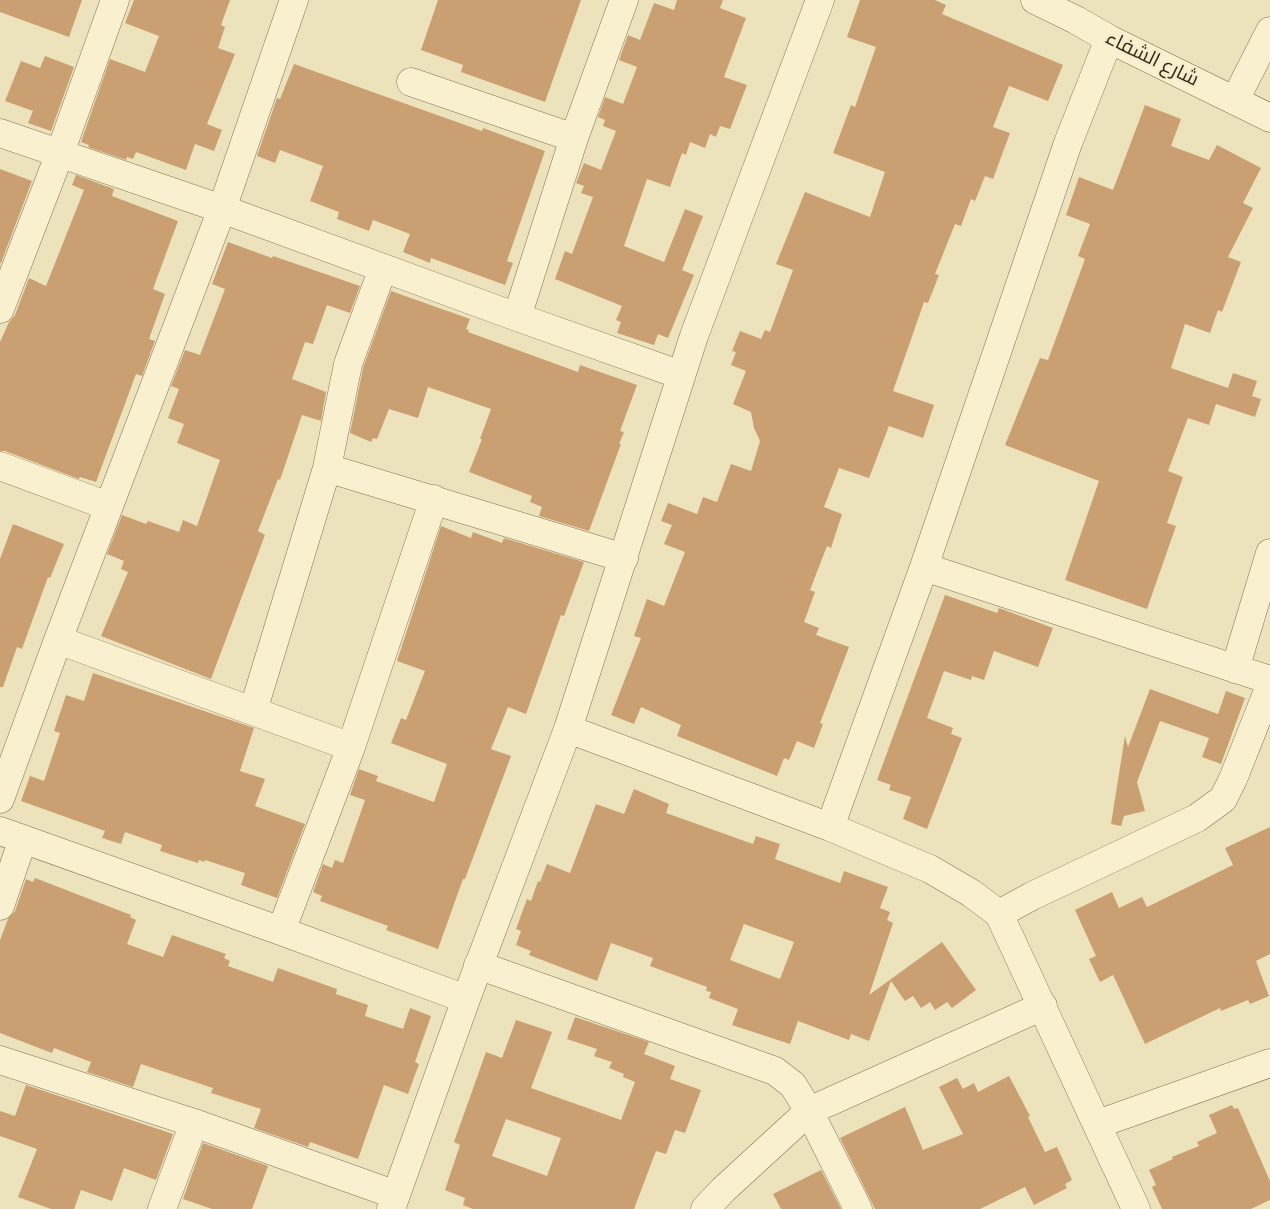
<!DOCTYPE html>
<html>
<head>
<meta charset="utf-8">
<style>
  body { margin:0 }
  canvas { display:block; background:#ece3bd }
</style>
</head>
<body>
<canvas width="1270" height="1209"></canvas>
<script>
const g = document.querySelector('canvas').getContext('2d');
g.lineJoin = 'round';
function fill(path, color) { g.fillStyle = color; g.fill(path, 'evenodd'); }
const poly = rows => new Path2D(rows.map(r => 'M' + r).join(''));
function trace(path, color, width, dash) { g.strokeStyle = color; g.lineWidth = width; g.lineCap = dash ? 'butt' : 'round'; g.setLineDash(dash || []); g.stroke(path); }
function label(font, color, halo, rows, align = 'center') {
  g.font = font + ' "Zilla Slab",Cairo,serif'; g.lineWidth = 4.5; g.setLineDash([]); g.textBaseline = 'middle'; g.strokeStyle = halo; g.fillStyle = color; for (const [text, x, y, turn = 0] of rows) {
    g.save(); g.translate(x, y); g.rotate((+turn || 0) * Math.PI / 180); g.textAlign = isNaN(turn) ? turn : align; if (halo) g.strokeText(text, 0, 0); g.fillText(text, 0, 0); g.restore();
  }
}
const building = poly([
  [0,0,82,0,69,37,0,12],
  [134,0,230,0,221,25,225,27,218,48,235,54,207,124,222,130,214,151,195,144,186,170,136,152,133,159,127,157,126,160,88,147,89,145,81,142,110,59,145,72,159,36,125,23],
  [438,0,581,0,545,102,461,72,463,65,421,50],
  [677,0,723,0,720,8,746,18,724,77,747,85,730,129,720,126,716,137,710,134,705,148,690,142,686,155,682,153,670,187,647,179,624,246,664,262,685,209,703,216,682,270,694,275,668,338,658,334,654,345,617,333,621,322,616,320,622,306,555,279,565,251,572,254,593,197,581,193,584,186,576,183,584,163,601,170,616,131,603,126,605,120,598,117,605,97,623,104,637,67,619,60,628,35,640,40,654,3,674,10],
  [860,0,935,0,946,5,942,14,1063,65,1048,101,1009,86,993,127,1010,133,993,179,985,176,975,201,971,199,961,226,955,224,935,274,939,275,928,303,924,302,893,391,934,405,923,438,889,426,869,478,839,468,824,507,842,514,831,548,827,546,810,590,815,592,804,622,819,628,816,635,849,647,820,723,823,724,814,748,797,741,789,760,784,758,777,776,677,736,681,725,641,707,634,724,611,715,641,638,634,636,647,599,664,606,685,552,664,544,672,525,661,521,668,503,697,514,703,497,717,502,731,464,751,471,760,441,754,428,751,412,733,404,746,371,731,365,736,352,732,351,740,331,761,339,765,330,770,332,793,270,776,264,805,192,870,217,885,172,833,153,851,105,855,107,876,47,847,37],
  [45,56,74,67,51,131,28,123,33,111,5,101,21,61,40,68],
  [294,64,482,131,483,128,545,151,507,261,513,263,505,285,431,258,430,263,403,252,410,234,373,220,369,231,337,219,339,212,310,201,323,166,280,150,275,163,257,156,277,98,280,99],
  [1145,105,1181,119,1171,146,1209,160,1217,145,1261,168,1243,203,1253,208,1228,257,1241,262,1222,312,1218,310,1210,333,1185,324,1171,368,1228,388,1233,373,1257,381,1252,396,1261,399,1255,417,1216,404,1209,425,1188,418,1168,471,1183,477,1167,523,1176,526,1147,609,1065,580,1099,481,1005,445,1040,358,1048,360,1085,259,1078,256,1090,224,1066,215,1079,177,1113,190],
  [0,169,32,181,1,263,0,263],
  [76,175,114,189,112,196,178,221,153,289,165,294,149,339,155,341,142,376,136,374,96,482,80,477,79,479,5,451,0,451,0,342,9,322,15,315,29,278,46,286,84,190,72,185],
  [228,242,272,258,273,256,360,286,350,313,327,305,313,344,305,342,292,379,326,392,321,421,302,415,280,480,278,479,258,531,265,535,211,679,101,636,128,572,121,569,124,561,107,554,122,515,146,524,148,521,179,532,183,520,197,526,220,460,177,443,184,424,168,418,179,389,171,386,185,350,200,355,225,289,212,284],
  [391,291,470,319,466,329,469,330,468,332,578,372,580,365,637,385,620,431,624,432,619,444,621,444,589,531,539,516,542,507,530,502,532,496,469,472,482,439,480,439,491,409,428,387,418,418,389,409,377,439,373,438,371,442,350,433,363,368],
  [13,524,64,544,50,578,48,577,22,649,17,647,3,687,0,687,0,559],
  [441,526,471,538,473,532,502,543,504,538,584,562,564,616,561,615,526,714,508,707,491,749,511,756,465,879,463,879,438,949,386,930,388,926,320,901,322,896,313,892,323,864,332,868,335,860,343,863,365,800,350,795,359,769,378,776,376,781,434,802,447,764,391,743,401,718,406,720,425,671,397,661],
  [945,595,997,613,999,608,1053,628,1038,667,994,651,984,680,972,676,971,680,944,671,927,718,953,728,951,734,962,738,927,829,903,819,911,797,889,790,891,785,877,780],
  [93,673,254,728,240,771,265,779,255,806,305,824,277,898,241,885,245,873,205,860,204,862,199,860,198,863,160,851,162,845,125,832,121,844,102,838,105,831,21,801,30,776,44,781,60,733,54,731,66,695,84,701],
  [1150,689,1218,714,1226,691,1245,698,1221,764,1202,757,1209,738,1160,721,1137,782,1145,811,1124,816,1121,826,1111,824,1125,736,1128,747],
  [634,789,669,804,666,813,753,844,756,836,780,844,775,859,840,883,844,871,888,887,880,908,890,912,887,920,893,923,869,995,942,942,976,990,952,1008,947,1002,935,1010,930,1002,921,1008,913,996,905,1001,891,981,869,1041,851,1034,849,1040,798,1021,790,1044,732,1025,738,1009,709,998,711,992,706,991,707,987,650,966,653,958,611,943,597,981,529,955,531,951,516,945,521,931,516,929,527,899,531,901,538,881,540,882,547,864,570,873,596,804,624,814],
  [744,924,794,942,780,979,730,960],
  [1270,827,1270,954,1256,961,1269,996,1250,1004,1248,1000,1221,1011,1220,1008,1145,1044,1113,975,1100,982,1089,959,1096,956,1075,910,1112,892,1119,908,1142,897,1147,907,1233,865,1225,848],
  [35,878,131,915,130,917,136,920,127,944,163,957,172,935,226,954,224,958,230,961,228,966,273,982,278,968,337,989,336,994,368,1005,365,1016,403,1029,410,1008,431,1016,415,1062,419,1064,408,1094,384,1085,358,1159,310,1142,308,1147,254,1128,261,1109,211,1093,213,1088,141,1064,133,1087,87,1072,91,1062,54,1048,52,1053,0,1033,0,940,8,919,15,911,26,879,33,882],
  [575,1017,649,1042,644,1054,675,1066,670,1079,701,1090,685,1133,675,1130,666,1154,656,1151,634,1209,473,1209,463,1205,465,1198,445,1190,460,1145,454,1142,486,1052,502,1058,516,1020,552,1032,531,1088,621,1120,635,1082,623,1077,624,1074,609,1068,612,1062,594,1056,597,1049,567,1039],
  [506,1119,561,1138,547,1176,492,1156],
  [1009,1076,1030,1116,1028,1117,1045,1152,1057,1147,1072,1180,1065,1184,1067,1188,1034,1205,1025,1187,980,1209,875,1209,840,1138,905,1107,923,1150,963,1134,939,1087,957,1078,963,1089,974,1083,978,1092],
  [26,1085,173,1134,156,1180,124,1168,112,1201,81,1190,74,1209,51,1209,18,1197,37,1149,0,1136,0,1111,15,1116],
  [1232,1105,1234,1109,1238,1108,1270,1181,1270,1200,1251,1209,1162,1209,1152,1187,1156,1185,1149,1170,1173,1159,1172,1157,1199,1146,1197,1142,1217,1133,1209,1115],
  [203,1143,268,1166,252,1209,212,1209,183,1199],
  [821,1170,841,1209,781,1209,773,1194]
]);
const minor = poly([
  [1035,0,1076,20,1109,39,1270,118],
  [1109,39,1068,143,924,567,830,827,930,869,971,893,999,914,1136,1209],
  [411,82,574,138],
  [1235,100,1270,31],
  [0,133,222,209,517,317,681,375],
  [0,309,60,153,115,0],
  [517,317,574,138,624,0],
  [0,466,108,506],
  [327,468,624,558],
  [924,567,1270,680],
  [58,640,351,747],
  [1235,669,1270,553],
  [253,711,327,468,348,364,383,268],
  [568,729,830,827],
  [0,799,58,640,222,209,294,0],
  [0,831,281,931,466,999],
  [0,906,23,839],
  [999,914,1032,896,1197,818,1223,799,1233,779,1270,686],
  [281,931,351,747,434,499],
  [478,965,775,1071,793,1085,809,1111,858,1209],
  [0,1060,194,1123,396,1195],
  [1098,1124,1270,1063],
  [162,1209,194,1123],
  [391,1209,466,999,568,729,694,336,820,0],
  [705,1209,723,1190,809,1111,1043,1006]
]);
const streetNames = [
  ["شارع الشفاء",1152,59,26]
];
fill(building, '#caa073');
trace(minor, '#837357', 29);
trace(minor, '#f8f0cf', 28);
label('20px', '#33291b', '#f4edcc', streetNames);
</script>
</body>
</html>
